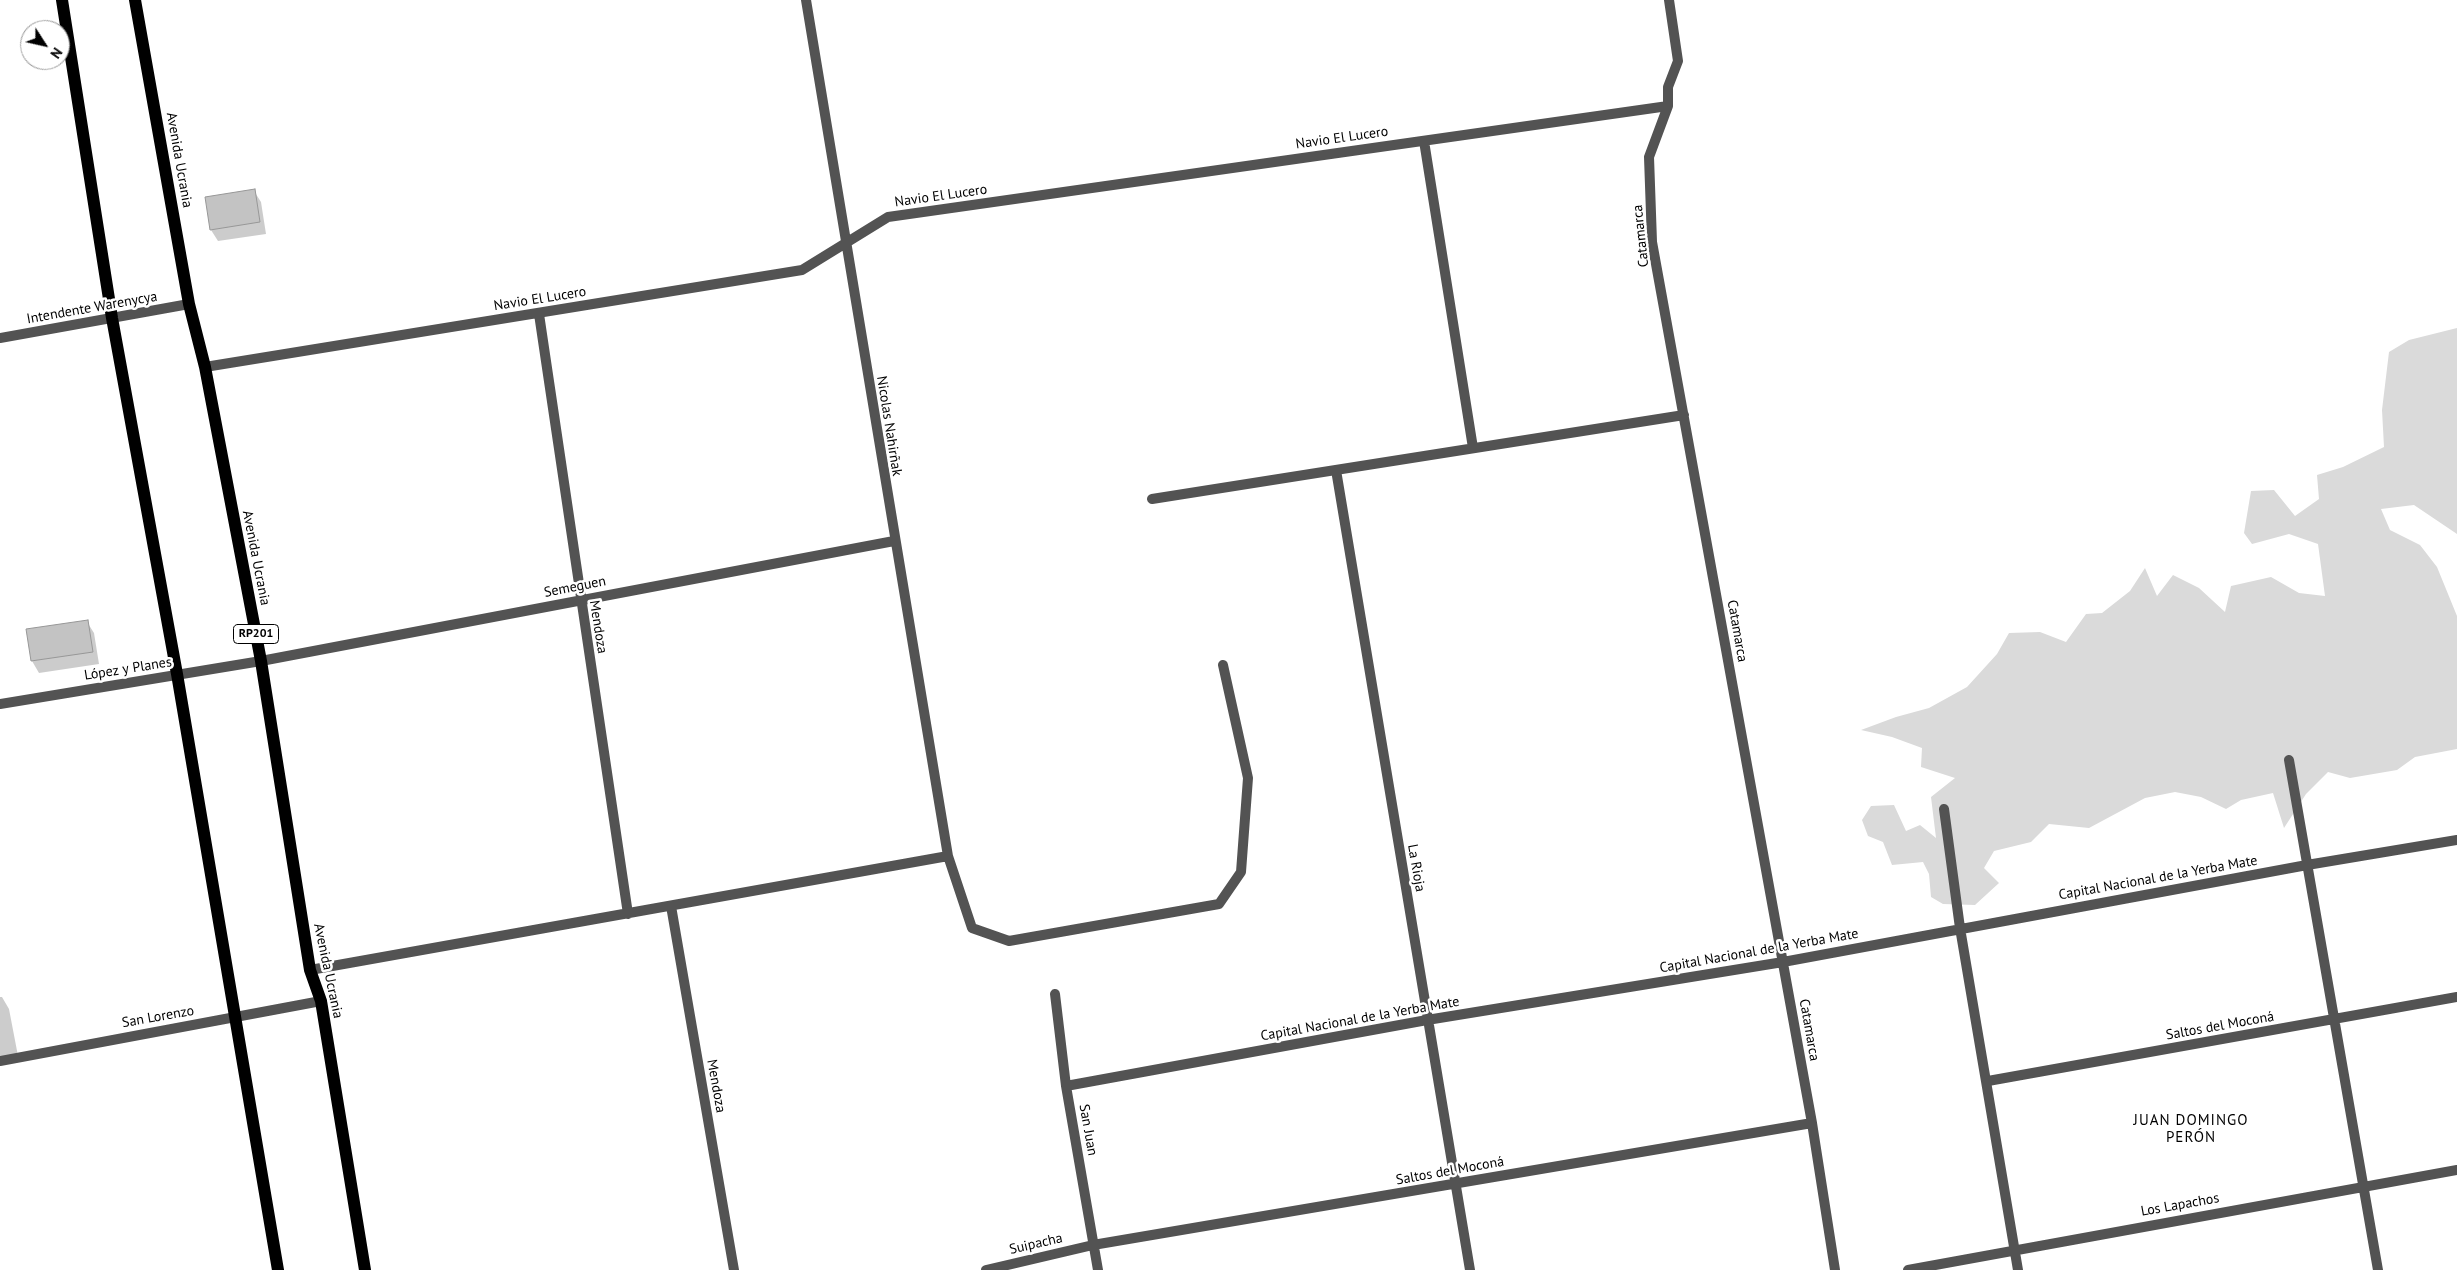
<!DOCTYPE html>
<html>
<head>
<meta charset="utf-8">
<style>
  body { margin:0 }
  #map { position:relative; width:2457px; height:1270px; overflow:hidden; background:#fff; font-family:"PT Sans",sans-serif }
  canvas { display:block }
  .north { position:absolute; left:20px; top:20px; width:50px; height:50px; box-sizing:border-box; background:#fff; border:1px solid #999; border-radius:50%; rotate:125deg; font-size:14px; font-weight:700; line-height:20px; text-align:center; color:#000 }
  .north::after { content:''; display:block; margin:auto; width:18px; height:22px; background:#000; clip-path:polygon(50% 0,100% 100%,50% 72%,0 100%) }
</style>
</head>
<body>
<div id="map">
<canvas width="2457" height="1270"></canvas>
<div class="north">N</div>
</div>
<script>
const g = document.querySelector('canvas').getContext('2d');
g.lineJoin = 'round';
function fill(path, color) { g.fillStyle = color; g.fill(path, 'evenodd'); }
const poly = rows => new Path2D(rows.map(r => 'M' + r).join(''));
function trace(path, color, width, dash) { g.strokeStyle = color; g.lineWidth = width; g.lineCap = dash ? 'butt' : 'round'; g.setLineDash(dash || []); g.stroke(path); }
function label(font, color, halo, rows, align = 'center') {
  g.font = font + ' "PT Sans",sans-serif'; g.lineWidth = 5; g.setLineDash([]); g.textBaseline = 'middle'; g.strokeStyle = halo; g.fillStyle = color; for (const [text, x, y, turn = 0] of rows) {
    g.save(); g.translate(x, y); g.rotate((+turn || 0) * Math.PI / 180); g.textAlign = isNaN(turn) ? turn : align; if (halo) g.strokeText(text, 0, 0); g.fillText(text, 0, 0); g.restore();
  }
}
const green = poly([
  [2457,328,2457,534,2414,505,2381,509,2390,530,2420,545,2437,567,2457,616,2457,749,2415,757,2397,770,2350,778,2328,772,2306,794,2284,828,2273,793,2241,800,2226,809,2201,797,2175,792,2145,798,2089,828,2049,824,2031,842,1994,851,1984,868,1999,883,1975,905,1943,904,1931,897,1929,874,1923,862,1892,865,1883,842,1868,836,1862,820,1871,806,1894,805,1906,831,1920,825,1936,838,1931,797,1955,778,1921,767,1922,748,1892,737,1861,730,1896,717,1929,708,1967,687,1997,654,2009,633,2040,632,2066,642,2086,614,2102,613,2130,591,2145,568,2157,596,2173,575,2199,588,2225,612,2231,586,2271,577,2299,593,2325,596,2318,544,2289,534,2252,544,2244,533,2251,491,2274,490,2295,516,2319,499,2317,475,2343,467,2384,447,2382,410,2389,352,2409,340]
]);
const shadow = poly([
  [254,191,261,202,266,234,218,241,211,230],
  [87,622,94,633,99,664,39,673,32,661,27,630],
  [0,997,2,997,9,1009,18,1056,0,1059]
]);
const building = poly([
  [255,189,260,222,210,230,205,197,255,189],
  [88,620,93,652,31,661,26,629,88,620]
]);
const minor = poly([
  [806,0,948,856,972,928,1009,941,1219,904,1241,872,1248,778,1223,665],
  [1669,0,1678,61,1668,87,1668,106,1649,157,1652,242,1812,1123,1835,1270],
  [1424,141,1473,448],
  [539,314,628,914],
  [0,338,189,304],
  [205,367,802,270,888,217,1668,106],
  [1336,470,1470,1270],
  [1152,499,1684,415],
  [0,704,261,661,894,541],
  [2289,760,2378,1270],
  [1944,809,1960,928,2018,1270],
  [671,906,734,1270],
  [310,970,948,856],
  [1055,994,1066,1086,1098,1270],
  [0,1061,321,1001],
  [1988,1081,2457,997],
  [1066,1086,1427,1020,1783,962,2307,865,2457,840],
  [986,1270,1093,1245,1812,1123],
  [1908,1270,2457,1170]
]);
const primary = poly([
  [62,0,112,318,177,674,278,1270],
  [135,0,189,304,205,367,261,661,310,970,321,1001,365,1270]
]);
const shields = [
  [256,634,45]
];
const shieldNames = [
  ["RP201",256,634]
];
const streetNames = [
  ["Navio El Lucero",1342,138,-8],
  ["Avenida Ucrania",179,160,80],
  ["Navio El Lucero",941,196,-8],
  ["Catamarca",1641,236,-96],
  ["Navio El Lucero",540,299,-9],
  ["Intendente Warenycya",92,308,-10],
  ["Nicolas Nahirñak",889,426,81],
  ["Avenida Ucrania",256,558,79],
  ["Semeguen",575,587,-11],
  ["Mendoza",598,627,81],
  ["Catamarca",1737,631,80],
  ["López y Planes",128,669,-9],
  ["La Rioja",1416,868,80],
  ["Capital Nacional de la Yerba Mate",2158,878,-10],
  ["Capital Nacional de la Yerba Mate",1759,951,-10],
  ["Avenida Ucrania",328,971,78],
  ["San Lorenzo",158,1017,-10],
  ["Capital Nacional de la Yerba Mate",1360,1019,-10],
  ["Saltos del Moconá",2220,1026,-10],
  ["Catamarca",1809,1030,80],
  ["Mendoza",716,1086,80],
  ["San Juan",1088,1130,80],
  ["Saltos del Moconá",1450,1171,-10],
  ["Los Lapachos",2180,1205,-10],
  ["Suipacha",1036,1244,-13]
];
const neighbourhoodNames = [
  ["JUAN DOMINGO",2191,1121],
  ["PERÓN",2191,1138]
];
fill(green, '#dadada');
fill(shadow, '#0003');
fill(building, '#c3c3c3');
trace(building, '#979797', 1);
trace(minor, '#535353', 10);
trace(primary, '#000', 12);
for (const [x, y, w] of shields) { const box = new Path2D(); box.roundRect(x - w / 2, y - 9.5, w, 19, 4); g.fillStyle = '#fff'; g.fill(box); trace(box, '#000', 1); }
label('bold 12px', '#000', null, shieldNames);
label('14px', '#000', '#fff', streetNames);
g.letterSpacing = '1px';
label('15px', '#000', '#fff', neighbourhoodNames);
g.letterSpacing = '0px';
</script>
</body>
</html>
